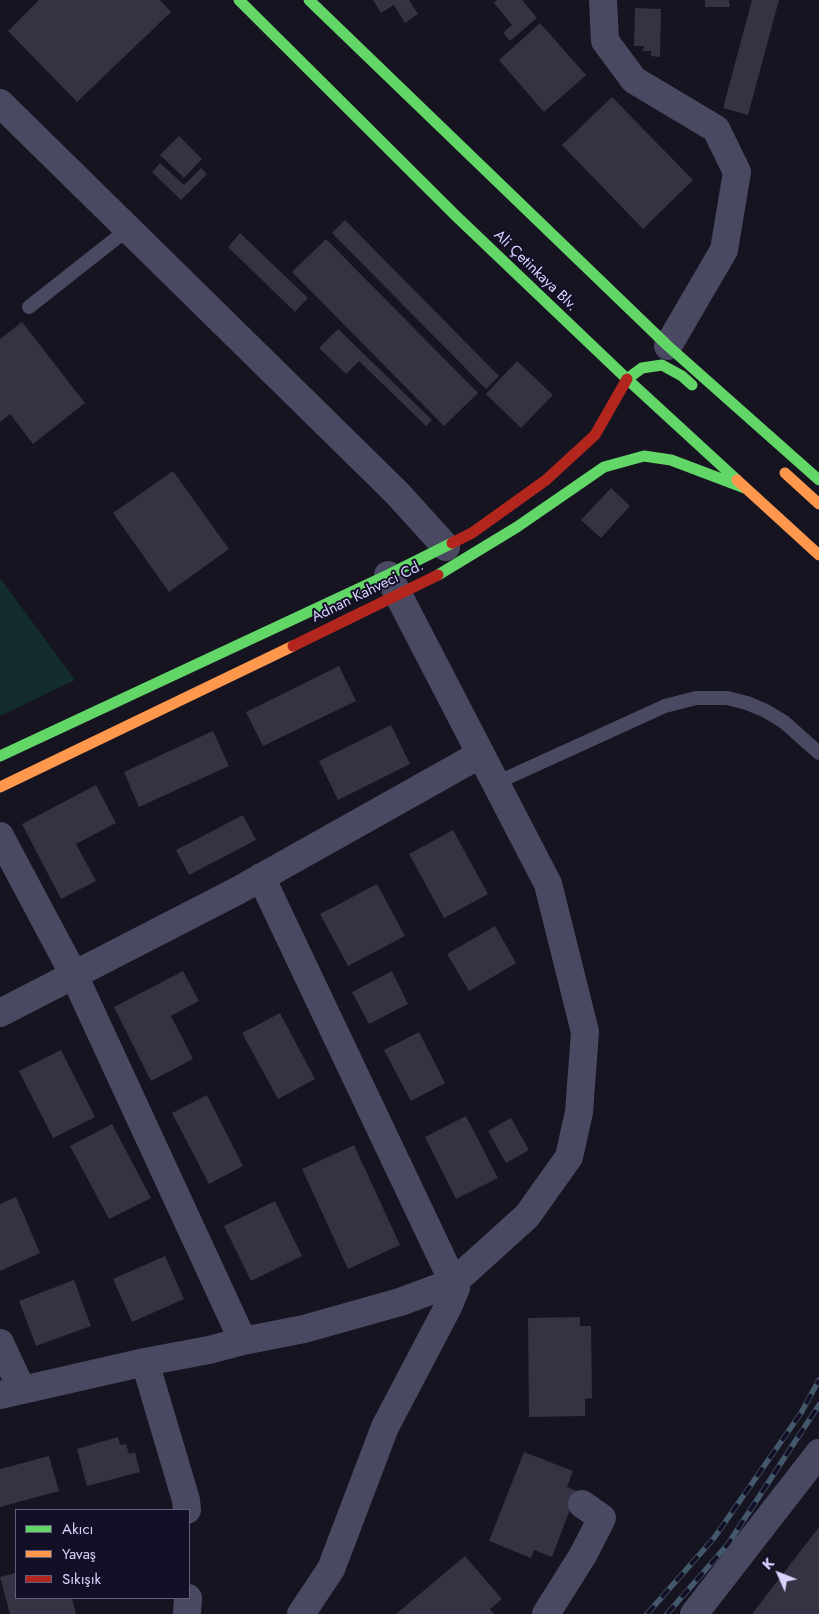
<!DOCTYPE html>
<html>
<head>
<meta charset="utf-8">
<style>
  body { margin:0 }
  #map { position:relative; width:819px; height:1614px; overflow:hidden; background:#161421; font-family:Jost,sans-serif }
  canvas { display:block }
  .legend { position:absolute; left:15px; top:1509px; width:175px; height:90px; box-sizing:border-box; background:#130f26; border:1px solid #625e7d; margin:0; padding:6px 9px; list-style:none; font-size:15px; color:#d9d4ff }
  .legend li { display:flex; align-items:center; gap:10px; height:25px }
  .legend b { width:25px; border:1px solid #625e7d }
  .north { position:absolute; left:754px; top:1549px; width:50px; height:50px; -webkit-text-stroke:4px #130f26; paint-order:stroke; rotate:314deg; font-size:14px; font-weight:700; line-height:20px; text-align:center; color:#d9d4ff }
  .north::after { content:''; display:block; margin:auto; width:18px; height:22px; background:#d9d4ff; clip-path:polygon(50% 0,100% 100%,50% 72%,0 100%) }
</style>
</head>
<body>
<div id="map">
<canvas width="819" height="1614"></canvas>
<ul class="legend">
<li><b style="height:6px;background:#63d668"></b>Akıcı</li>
<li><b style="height:6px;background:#ff974d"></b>Yavaş</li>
<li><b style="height:6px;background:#b3261e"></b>Sıkışık</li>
</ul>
<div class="north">K</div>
</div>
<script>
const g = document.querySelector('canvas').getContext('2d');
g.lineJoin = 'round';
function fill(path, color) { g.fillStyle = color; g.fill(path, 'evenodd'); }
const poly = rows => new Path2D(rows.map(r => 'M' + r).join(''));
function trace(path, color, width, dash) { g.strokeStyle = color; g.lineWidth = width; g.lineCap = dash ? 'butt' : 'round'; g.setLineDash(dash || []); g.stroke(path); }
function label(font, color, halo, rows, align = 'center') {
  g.font = font + ' Jost,sans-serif'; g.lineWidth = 4; g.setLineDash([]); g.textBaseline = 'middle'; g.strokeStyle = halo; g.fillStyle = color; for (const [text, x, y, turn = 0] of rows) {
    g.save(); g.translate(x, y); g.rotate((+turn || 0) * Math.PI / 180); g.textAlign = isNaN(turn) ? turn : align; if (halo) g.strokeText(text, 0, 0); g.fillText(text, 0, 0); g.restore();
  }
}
const green = poly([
  [0,578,75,680,0,716]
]);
const building = poly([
  [39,0,160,0,171,12,77,102,8,31],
  [373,0,409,0,418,14,405,23,394,5,381,13],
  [497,0,522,0,537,18,510,41,503,33,512,25,494,3],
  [705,0,729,0,730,7,705,7],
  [752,0,779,0,748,115,723,108],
  [635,8,661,9,660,57,651,56,651,51,643,51,644,46,634,46],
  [540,23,586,75,544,112,499,60],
  [612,97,693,180,643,229,562,145],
  [179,136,202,159,184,178,160,155],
  [160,163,184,185,201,168,207,174,181,200,152,172],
  [345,220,499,376,486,389,332,233],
  [240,233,308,298,295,312,228,247],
  [326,239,478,393,444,426,292,272],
  [22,322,85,403,33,444,10,414,0,422,0,339],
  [338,329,432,420,426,426,359,361,346,374,319,348],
  [517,361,553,395,521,428,486,394],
  [173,471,229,549,169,592,113,513],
  [611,488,630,506,601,538,581,520],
  [339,666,356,701,263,746,246,712],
  [391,725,410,764,338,800,319,761],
  [213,731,229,766,139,807,124,772],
  [96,785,116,823,76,844,96,881,61,899,22,824],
  [243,815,256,840,189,875,176,850],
  [453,830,488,894,444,918,409,854],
  [377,884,405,936,348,966,320,914],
  [495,926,516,963,469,991,447,954],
  [183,971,199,1001,171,1016,193,1059,151,1081,114,1007],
  [392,971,408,1004,369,1024,352,992],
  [280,1013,315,1079,278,1099,242,1033],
  [419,1032,445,1083,411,1101,384,1050],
  [61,1050,95,1117,53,1138,19,1071],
  [207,1095,243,1166,209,1184,172,1113],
  [466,1116,498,1178,456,1199,425,1137],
  [511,1118,529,1150,506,1163,488,1131],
  [112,1124,151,1198,109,1219,70,1146],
  [354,1145,400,1245,348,1269,302,1169],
  [16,1197,40,1253,0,1271,0,1204],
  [275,1201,302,1256,251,1281,224,1226],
  [165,1256,184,1299,132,1322,113,1279],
  [74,1280,91,1326,36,1346,19,1301],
  [580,1317,580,1326,591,1326,592,1398,585,1399,585,1416,529,1417,528,1318],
  [118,1437,120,1445,126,1444,129,1454,135,1452,140,1472,87,1486,77,1449],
  [524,1452,573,1471,567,1487,577,1491,552,1557,534,1550,531,1558,489,1541],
  [49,1456,59,1491,0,1507,0,1469],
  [819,1527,819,1614,752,1614],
  [465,1556,502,1599,490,1609,494,1614,396,1614],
  [16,1573,16,1598,72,1598,76,1614,10,1614,0,1577]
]);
const lane = poly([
  [29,307,128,229],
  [496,783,665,706,696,698,727,698,747,703,766,711,784,722,819,753]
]);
const street = poly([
  [603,0,605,41,634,80,716,129,737,172,724,250,668,346],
  [0,103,397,493,446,547],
  [0,836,74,975,243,1341],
  [261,877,456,1288,448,1307,385,1427,331,1569,301,1614],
  [0,1013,237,891,481,754],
  [0,1343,22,1390],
  [145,1362,186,1500,187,1510],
  [0,1395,145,1362,209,1350,243,1341,304,1329,400,1302,454,1282,527,1216,569,1157,579,1112,585,1032,548,884,388,575],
  [187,1614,188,1598],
  [546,1614,583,1555,602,1518,582,1504],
  [694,1614,819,1453]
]);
const fast = poly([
  [239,0,456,216,627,379,737,480],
  [309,0,668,346,819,480],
  [627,379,642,368,662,365,682,376,692,385],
  [438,575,517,527,604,467,644,456,671,460,745,488],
  [0,756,388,575,452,543]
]);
const slow = poly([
  [785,473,819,504],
  [737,480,819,555],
  [0,787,293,646]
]);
const jam = poly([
  [452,543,472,533,546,480,595,435,627,379],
  [293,646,438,575]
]);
const rail = poly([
  [647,1614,714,1538,801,1413,819,1380],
  [667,1614,728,1544,819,1405]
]);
const streetNames = [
  ["Ali Çetinkaya Blv.",535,271,44],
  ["Adnan Kahveci Cd.",368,592,-26]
];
fill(green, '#132c2d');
fill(building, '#343243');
trace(lane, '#4a4962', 14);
trace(street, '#4a4962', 28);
trace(fast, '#63d668', 11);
trace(slow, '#ff974d', 11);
trace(jam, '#b3261e', 11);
trace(rail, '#43596b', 5.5);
trace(rail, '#130f26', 4, [11]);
label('15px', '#d9d4ff', '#130f26', streetNames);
</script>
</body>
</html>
